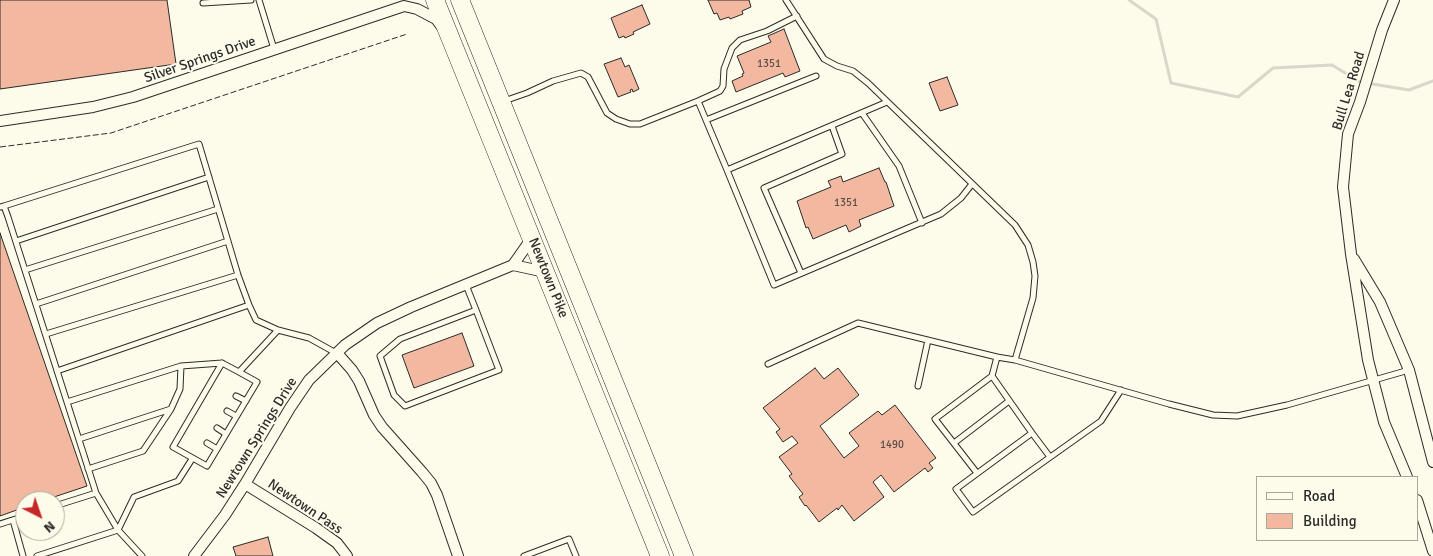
<!DOCTYPE html>
<html>
<head>
<meta charset="utf-8">
<style>
  body { margin:0 }
  #map { position:relative; width:1433px; height:556px; overflow:hidden; background:#fdfbea; font-family:Signika,sans-serif }
  canvas { display:block }
  .legend { position:absolute; left:1256px; top:476px; width:162px; height:65px; box-sizing:border-box; background:#fdfbea; border:1px solid #a9a89e; margin:0; padding:6px 9px; list-style:none; font-size:15px; color:#2b2b2b }
  .legend li { display:flex; align-items:center; gap:10px; height:25px }
  .legend b { width:25px; border:1px solid #a9a89e }
  .north { position:absolute; left:15px; top:491px; width:50px; height:50px; box-sizing:border-box; background:#fdfbea; border:1px solid #a9a89e; border-radius:50%; rotate:139deg; font-size:14px; font-weight:700; line-height:20px; text-align:center; color:#2b2b2b }
  .north::after { content:''; display:block; margin:auto; width:18px; height:22px; background:#c62828; clip-path:polygon(50% 0,100% 100%,50% 72%,0 100%) }
</style>
</head>
<body>
<div id="map">
<canvas width="1433" height="556"></canvas>
<ul class="legend">
<li><b style="height:6px;background:#fdfbea"></b>Road</li>
<li><b style="height:14px;background:#f2b8a0"></b>Building</li>
</ul>
<div class="north">N</div>
</div>
<script>
const g = document.querySelector('canvas').getContext('2d');
g.lineJoin = 'round';
const poly = rows => new Path2D(rows.map(r => 'M' + r).join(''));
function trace(path, color, width, dash) { g.strokeStyle = color; g.lineWidth = width; g.lineCap = dash ? 'butt' : 'round'; g.setLineDash(dash || []); g.stroke(path); }
function fill(path, color) { g.fillStyle = color; g.fill(path, 'evenodd'); }
function label(font, color, halo, rows, align = 'center') {
  g.font = font + ' Signika,sans-serif'; g.lineWidth = 4; g.setLineDash([]); g.textBaseline = 'middle'; g.strokeStyle = halo; g.fillStyle = color; for (const [text, x, y, turn = 0] of rows) {
    g.save(); g.translate(x, y); g.rotate((+turn || 0) * Math.PI / 180); g.textAlign = isNaN(turn) ? turn : align; if (halo) g.strokeText(text, 0, 0); g.fillText(text, 0, 0); g.restore();
  }
}
const stream = poly([
  [1129,0,1156,19,1171,83,1238,97,1273,68,1332,65,1360,82,1409,90,1433,81]
]);
const building = poly([
  [0,0,167,0,176,64,0,89,0,0],
  [708,0,749,0,751,7,742,11,743,14,730,19,729,17,720,20,717,13,714,14,708,0],
  [642,5,650,24,633,32,634,34,625,38,624,36,619,38,611,18,642,5],
  [784,29,800,71,785,77,783,73,736,92,732,81,743,76,742,74,744,73,737,56,771,42,768,36,784,29],
  [621,58,625,67,629,65,639,89,633,92,632,89,630,90,631,92,618,97,604,64,621,58],
  [947,77,958,105,940,111,929,83,947,77],
  [879,168,885,182,886,182,894,206,859,220,861,226,849,232,846,225,813,239,808,227,806,228,797,201,831,187,828,181,841,176,843,182,879,168],
  [0,233,87,486,42,501,25,501,25,507,0,516,0,233],
  [462,333,474,366,414,388,402,355,462,333],
  [815,368,824,379,838,368,859,395,820,426,844,458,859,446,849,433,878,411,882,415,895,405,936,458,929,463,933,468,928,472,925,468,894,492,881,475,873,482,884,497,854,521,842,505,838,510,837,508,819,522,806,505,805,506,799,497,803,494,789,476,792,474,779,457,798,443,792,436,783,442,776,432,780,429,763,408,815,368],
  [268,537,273,556,236,556,233,547,268,537]
]);
const service = poly([
  [259,0,274,49],
  [786,0,824,59,837,66,853,71,868,83,1015,225,1028,245,1033,262,1035,276,1033,298,1015,360,1169,404,1213,415,1237,416,1287,405,1409,370],
  [203,3,251,0],
  [504,101,527,93,553,81,581,73,588,77,607,113,616,119,630,124,640,124,698,101,727,170],
  [698,101,720,91,723,86,724,69,732,48,740,40,767,31,797,16],
  [887,102,727,170,774,285,941,214,961,198,972,184],
  [862,113,899,166,922,223],
  [706,120,816,76],
  [4,206,199,144,238,275,249,305,256,320,278,330],
  [0,207,4,206,8,217,96,493,118,530,142,556],
  [16,241,209,177],
  [25,270,218,209],
  [801,273,764,188,842,154,832,126],
  [466,285,476,310,499,370,405,406,394,395,380,356,400,339,476,310],
  [36,304,228,241],
  [46,334,238,275],
  [768,364,858,323,997,357,1015,360],
  [57,371,249,305],
  [239,372,222,363,173,447,207,466,257,382,239,372,278,330,309,338,336,353],
  [992,376,997,357],
  [918,386,928,340],
  [236,396,246,401],
  [67,402,181,366],
  [227,411,236,416],
  [217,428,226,434],
  [79,439,171,409],
  [207,443,217,449],
  [954,443,1009,401],
  [1050,457,1032,433,956,489,973,512,1101,421,1121,390],
  [88,469,143,451,171,409,180,389,181,366,222,363],
  [977,473,935,419,992,376,1032,433],
  [55,506,96,493],
  [13,520,23,556],
  [0,524,25,516],
  [37,556,118,530,134,497,178,481,192,459],
  [524,556,569,539,576,556]
]);
const minor = poly([
  [1394,0,1382,30,1360,102,1348,134,1343,187,1351,254,1368,360,1384,422,1407,477],
  [0,121,93,107,133,97,404,6,417,9,436,19,442,27],
  [1354,259,1380,302,1409,370,1433,462],
  [513,265,532,238],
  [337,353,352,370,359,381,374,415,382,427,422,472,431,483,437,495,458,556],
  [245,484,316,528,337,543,347,556],
  [1417,500,1433,551],
  [194,556,225,515,245,484,290,408,309,380,345,345,377,323,411,307,513,265,545,272]
]);
const trunk = poly([
  [435,0,660,556],
  [460,0,684,556]
]);
const fence = poly([
  [0,147,111,133,407,34]
]);
const numberNames = [
  ["1351",769,64],
  ["1351",846,203],
  ["1490",892,445]
];
const streetNames = [
  ["Silver Springs Drive",200,60,-19],
  ["Bull Lea Road",1349,91,-73],
  ["Newtown Pike",548,278,68],
  ["Newtown Springs Drive",257,438,-58],
  ["Newtown Pass",305,507,34]
];
trace(stream, '#d8d7c9', 3);
fill(building, '#f2b8a0');
trace(building, '#2b2b2b', 1);
trace(service, '#2b2b2b', 7);
trace(minor, '#2b2b2b', 12);
trace(trunk, '#2b2b2b', 19);
trace(service, '#fdfbea', 5);
trace(minor, '#fdfbea', 10);
trace(trunk, '#fdfbea', 18);
trace(fence, '#2b2b2b', 1, [6, 2.5]);
label('11px', '#5d4e48', null, numberNames);
label('14px', '#2b2b2b', '#fdfbea', streetNames);
</script>
</body>
</html>
